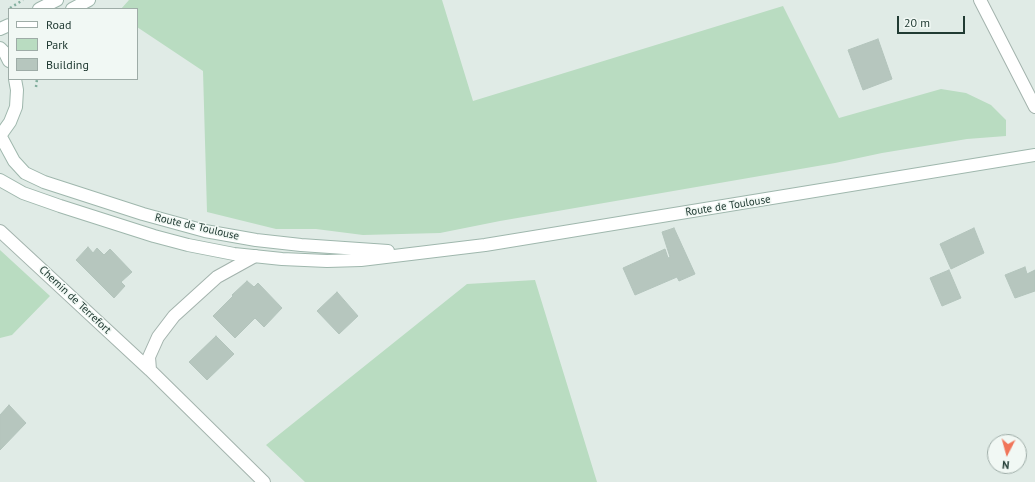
<!DOCTYPE html>
<html>
<head>
<meta charset="utf-8">
<style>
  body { margin:0 }
  #map { position:relative; width:1035px; height:482px; overflow:hidden; background:#e0ebe6; font-family:"PT Sans",sans-serif }
  canvas { display:block }
  .legend { position:absolute; left:8px; top:8px; width:130px; height:72px; box-sizing:border-box; background:#f1f8f4; border:1px solid #9eaca7; margin:0; padding:5px 7px; list-style:none; font-size:12px; color:#213b33 }
  .legend li { display:flex; align-items:center; gap:8px; height:20px }
  .legend b { width:20px; border:1px solid #9eaca7 }
  .north { position:absolute; left:987px; top:434px; width:40px; height:40px; box-sizing:border-box; background:#f1f8f4; border:1px solid #9eaca7; border-radius:50%; rotate:186deg; font-size:11px; font-weight:700; line-height:16px; text-align:center; color:#213b33 }
  .north::after { content:''; display:block; margin:auto; width:14px; height:18px; background:#f07559; clip-path:polygon(50% 0,100% 100%,50% 72%,0 100%) }
  .scale { position:absolute; left:897px; top:16px; width:68px; height:18px; box-sizing:border-box; border:2px solid #213b33; border-top:0; padding-left:5px; font-size:12px; line-height:14px; white-space:nowrap; color:#213b33; -webkit-text-stroke:3px #f1f8f4; paint-order:stroke }
</style>
</head>
<body>
<div id="map">
<canvas width="1035" height="482"></canvas>
<ul class="legend">
<li><b style="height:5px;background:#fff"></b>Road</li>
<li><b style="height:11px;background:#b9dcc1"></b>Park</li>
<li><b style="height:11px;background:#b6c6be"></b>Building</li>
</ul>
<div class="north">N</div>
<div class="scale">20 m</div>
</div>
<script>
const g = document.querySelector('canvas').getContext('2d');
g.lineJoin = 'round';
function fill(path, color) { g.fillStyle = color; g.fill(path, 'evenodd'); }
const poly = rows => new Path2D(rows.map(r => 'M' + r).join(''));
function trace(path, color, width, dash) { g.strokeStyle = color; g.lineWidth = width; g.lineCap = dash ? 'butt' : 'round'; g.setLineDash(dash || []); g.stroke(path); }
function label(font, color, halo, rows, align = 'center') {
  g.font = font + ' "PT Sans",sans-serif'; g.lineWidth = 3; g.setLineDash([]); g.textBaseline = 'middle'; g.strokeStyle = halo; g.fillStyle = color; for (const [text, x, y, turn = 0] of rows) {
    g.save(); g.translate(x, y); g.rotate((+turn || 0) * Math.PI / 180); g.textAlign = isNaN(turn) ? turn : align; if (halo) g.strokeText(text, 0, 0); g.fillText(text, 0, 0); g.restore();
  }
}
const green = poly([
  [129,0,442,0,473,101,783,6,839,118,941,89,966,93,991,105,1006,120,1006,136,967,139,882,153,835,163,500,221,440,233,363,235,316,229,276,229,207,212,203,71,137,27,137,9,121,9],
  [0,250,50,296,12,335,0,338],
  [535,280,597,482,305,482,266,445,467,284]
]);
const building = poly([
  [878,39,892,79,863,90,848,50,878,39],
  [674,228,695,274,679,281,677,277,635,295,623,268,665,249,668,258,670,257,662,232,674,228],
  [974,228,984,253,951,269,940,244,974,228],
  [88,247,93,253,97,248,104,255,110,249,132,272,121,282,125,286,114,298,76,260,88,247],
  [1025,267,1027,274,1035,270,1035,291,1015,298,1005,275,1025,267],
  [949,270,961,298,942,306,930,278,949,270],
  [247,281,254,287,258,283,282,308,264,327,255,318,235,338,213,316,233,296,232,295,247,281],
  [337,292,358,316,339,334,317,311,337,292],
  [216,336,234,354,207,380,189,362,216,336],
  [9,405,26,423,0,450,0,415,9,405]
]);
const path = poly([
  [10,8,23,0],
  [36,87,37,79]
]);
const minor = poly([
  [980,0,1035,107],
  [0,231,150,370,264,482],
  [150,370,149,357,158,337,174,316,217,277,255,256]
]);
const secondary = poly([
  [39,9,57,0],
  [72,9,89,0],
  [0,29,9,25],
  [0,48,5,53,9,61],
  [0,135,14,161,25,173,44,182,143,214,205,231,256,240,301,245,388,251],
  [0,136,10,122,16,107,17,90,15,79],
  [0,180,23,193,60,206,154,236,188,245,234,254,282,259,327,261,361,260,485,245,1035,155]
]);
const streetNames = [
  ["Route de Toulouse",728,206,-9],
  ["Route de Toulouse",197,227,13],
  ["Chemin de Terrefort",75,300,43]
];
fill(green, '#b9dcc1');
fill(building, '#b6c6be');
trace(building, '#b3c4bc', 1);
trace(minor, '#a3b3ad', 14);
trace(secondary, '#9fb7ad', 14);
trace(path, '#81ae9d', 2.5, [2, 3]);
trace(minor, '#fff', 12);
trace(secondary, '#fff', 12);
label('11px', '#213b33', '#f1f8f4', streetNames);
</script>
</body>
</html>
